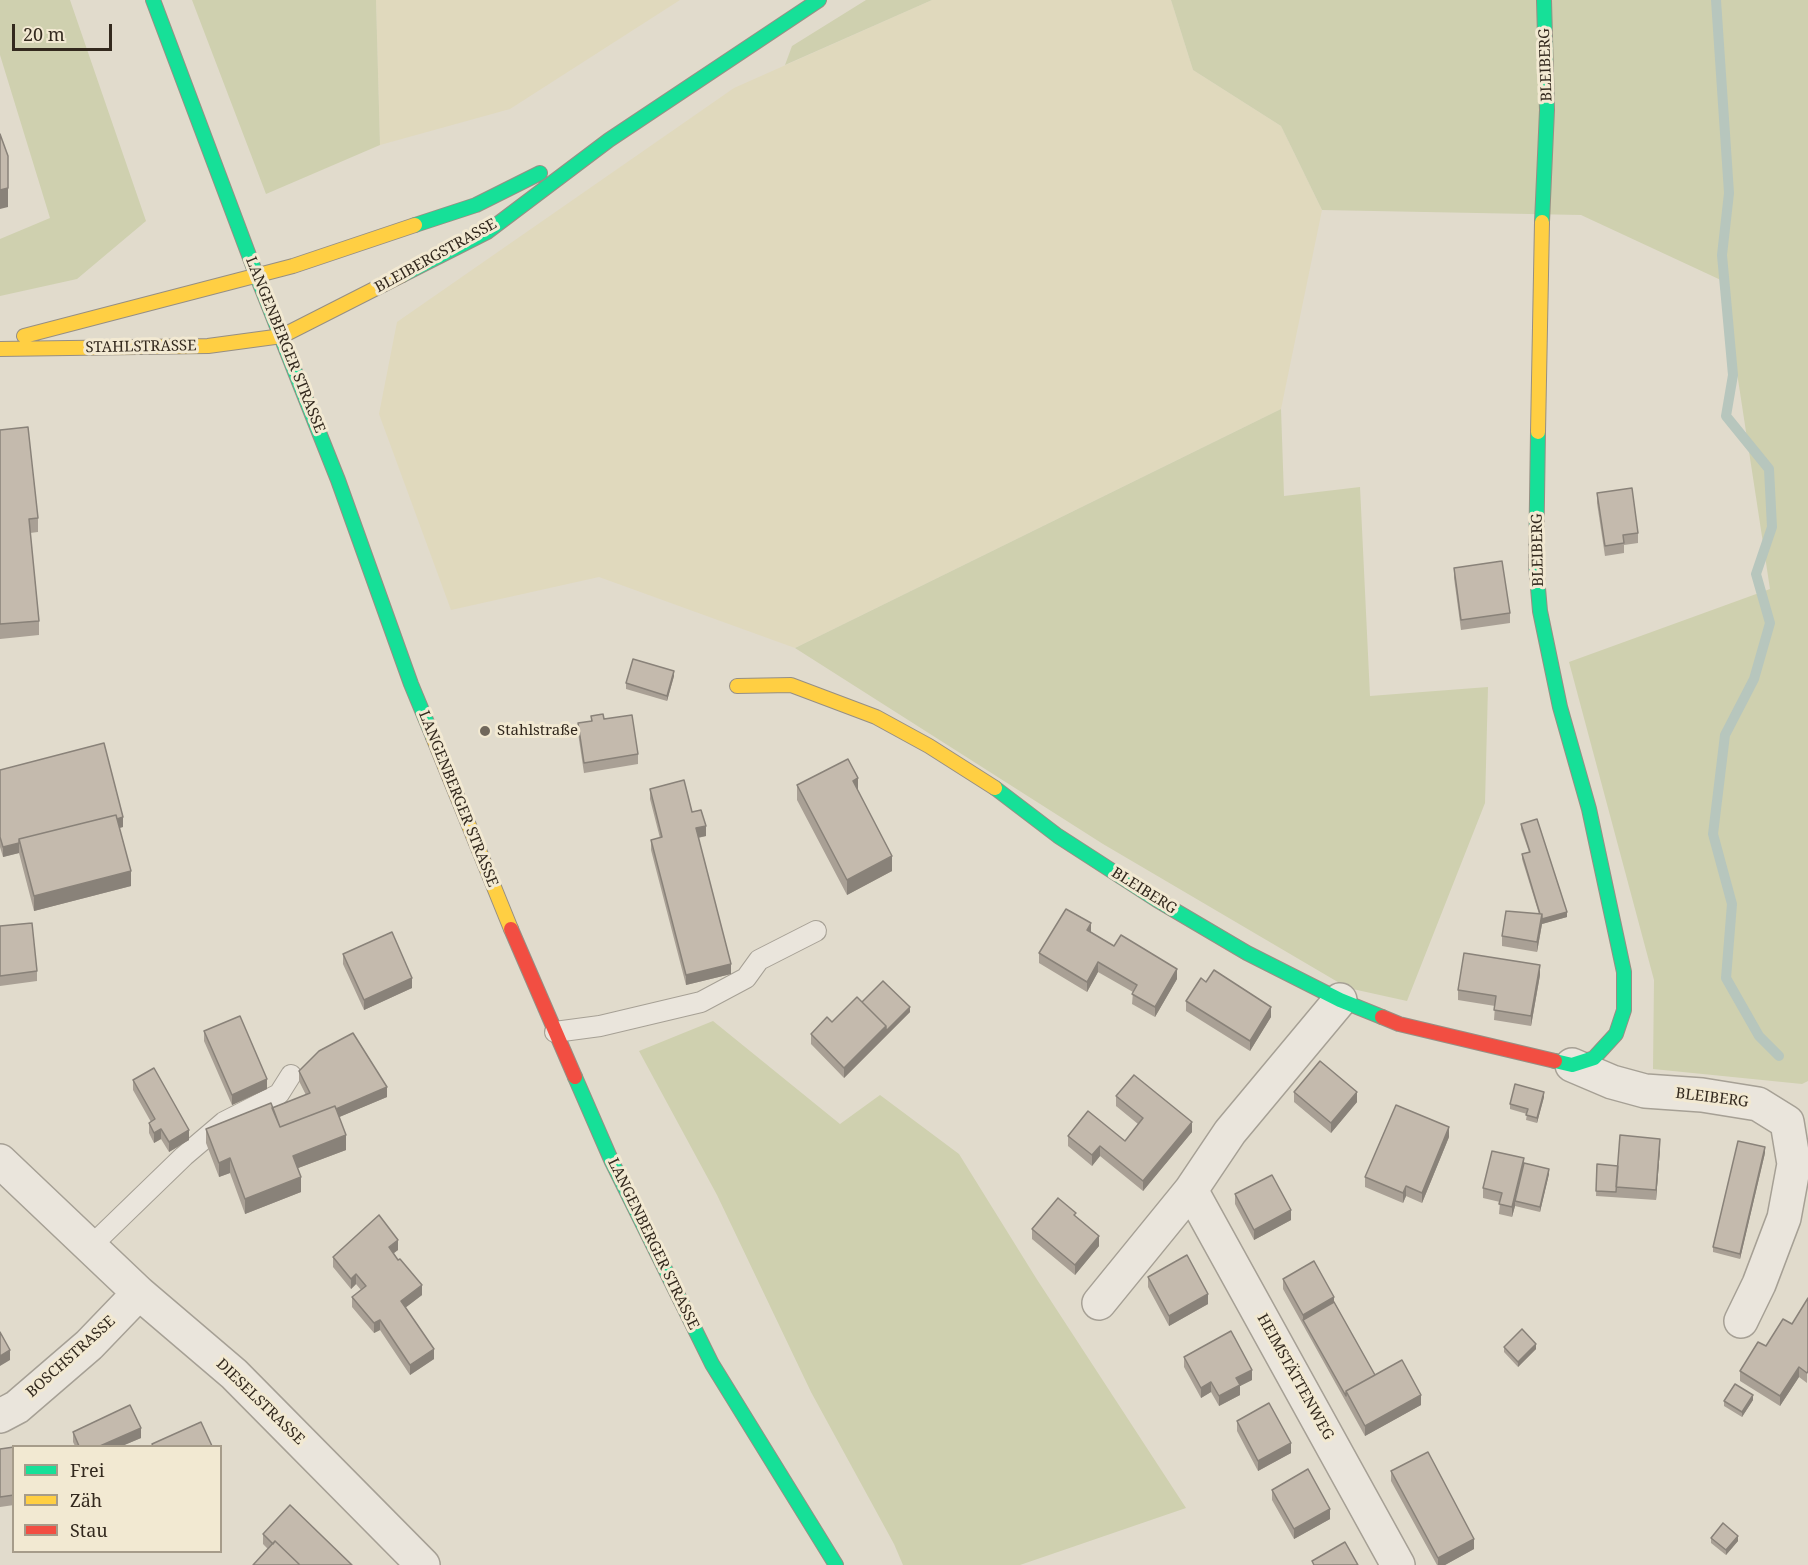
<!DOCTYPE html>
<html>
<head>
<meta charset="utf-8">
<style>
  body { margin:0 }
  #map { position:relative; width:1808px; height:1565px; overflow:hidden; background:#e1dbcc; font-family:"Noto Serif",serif }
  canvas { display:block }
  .legend { position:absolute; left:12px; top:1445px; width:210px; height:108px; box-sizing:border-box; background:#f2e9d2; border:2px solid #a69c8a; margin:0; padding:8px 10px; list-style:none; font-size:18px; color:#33291e }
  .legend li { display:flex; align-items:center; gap:12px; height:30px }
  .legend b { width:30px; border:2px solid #a69c8a }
  .scale { position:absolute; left:12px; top:24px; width:100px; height:27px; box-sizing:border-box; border:3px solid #33291e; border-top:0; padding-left:8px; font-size:18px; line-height:21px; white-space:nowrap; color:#33291e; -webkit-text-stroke:4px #f2e9d2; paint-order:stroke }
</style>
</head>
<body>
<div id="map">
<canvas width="1808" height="1565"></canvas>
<ul class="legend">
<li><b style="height:8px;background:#16e098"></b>Frei</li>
<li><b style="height:8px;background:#ffcf43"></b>Zäh</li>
<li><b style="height:8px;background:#f24e42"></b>Stau</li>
</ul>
<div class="scale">20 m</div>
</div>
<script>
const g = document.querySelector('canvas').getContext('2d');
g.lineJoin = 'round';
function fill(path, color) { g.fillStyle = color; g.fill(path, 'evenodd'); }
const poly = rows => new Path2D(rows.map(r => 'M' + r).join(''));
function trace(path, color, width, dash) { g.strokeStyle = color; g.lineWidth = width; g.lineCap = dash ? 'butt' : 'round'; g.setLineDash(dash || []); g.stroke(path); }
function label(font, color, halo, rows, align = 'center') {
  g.font = font + ' "Noto Serif",serif'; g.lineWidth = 6; g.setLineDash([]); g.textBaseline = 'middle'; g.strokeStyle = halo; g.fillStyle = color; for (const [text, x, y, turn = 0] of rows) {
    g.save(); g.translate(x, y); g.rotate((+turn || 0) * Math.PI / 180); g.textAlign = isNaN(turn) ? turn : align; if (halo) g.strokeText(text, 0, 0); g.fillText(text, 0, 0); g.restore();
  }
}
const farmland = poly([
  [376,0,680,0,510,109,380,145],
  [932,0,1171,0,1193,70,1281,126,1322,210,1281,409,795,648,599,577,451,610,379,414,397,322,734,88]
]);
const green = poly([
  [0,0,70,0,146,221,77,279,0,296,0,239,50,218,0,55],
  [192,0,376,0,380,145,266,194],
  [866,0,932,0,785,65,792,46],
  [1171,0,1808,0,1808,1081,1802,1084,1653,1069,1654,980,1569,662,1770,589,1723,281,1581,215,1322,210,1281,126,1193,70],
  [1281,409,1284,496,1360,487,1370,696,1488,687,1485,803,1407,1001,1348,988,1103,844,795,648],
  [713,1021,840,1124,880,1095,959,1154,1036,1278,1186,1508,1020,1565,903,1565,894,1544,811,1392,717,1195,639,1051]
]);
const stream = poly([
  [1716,0,1729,193,1722,255,1733,375,1726,416,1769,469,1772,527,1756,574,1770,623,1754,679,1725,735,1713,834,1732,904,1726,978,1759,1036,1779,1056]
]);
const lane = poly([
  [555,1032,600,1026,701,1002,746,978,759,960,816,931],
  [90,1247,184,1156,224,1122,279,1094,291,1075]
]);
const street = poly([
  [1572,1065,1612,1082,1645,1091,1702,1095,1758,1104,1787,1122,1794,1164,1784,1218,1759,1284,1741,1321],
  [0,1161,139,1293,234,1374,423,1565],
  [1191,1190,1398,1565],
  [1099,1303,1191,1190,1230,1132,1340,1000],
  [0,1416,17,1407,89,1345,139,1293]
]);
const fast = poly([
  [153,0,256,274,338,480,411,684,433,737],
  [1542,222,1547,110,1544,0],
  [415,225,476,205,540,173],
  [402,275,487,232,609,140,819,0],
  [1538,432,1536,565,1540,611,1560,707,1589,809,1624,972,1624,1010,1616,1034,1594,1058,1572,1065,1555,1061],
  [995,788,1058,836,1157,900,1247,953,1340,1000,1382,1017],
  [575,1077,612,1162,712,1364,836,1565]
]);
const slow = poly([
  [24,336,293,266,415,225],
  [0,349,208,346,282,336,402,275],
  [1538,432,1542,222],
  [737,686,791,685,876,717,929,746,995,788],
  [433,737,511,929]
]);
const jam = poly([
  [511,929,575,1077],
  [1382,1017,1399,1024,1555,1061]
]);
const wall = poly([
  [0,430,38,518,38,532,30,533,39,621,39,635,0,639],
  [1597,493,1638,533,1638,543,1624,545,1624,553,1605,556,1597,503],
  [1454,568,1510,613,1510,623,1461,630,1454,578],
  [674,676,667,701,626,689,626,683],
  [591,716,604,719,638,754,638,764,584,773,578,733,578,723,591,721],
  [0,770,123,827,119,828,131,886,34,911,19,853,3,857,0,847],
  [797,785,858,791,892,871,847,895,797,800],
  [650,789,692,812,706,836,698,838,731,974,686,985,651,850,651,840,660,838,650,799],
  [1521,824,1567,917,1542,924,1537,952,1502,946,1502,936,1539,914,1522,859,1522,854,1529,852,1521,829],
  [0,926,37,971,37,981,0,986],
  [1091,932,1114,946,1177,979,1155,1017,1132,1004,1133,992,1098,972,1087,992,1039,963,1039,953],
  [343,954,412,988,364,1010,343,964],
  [1540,975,1531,1026,1494,1020,1495,1006,1458,1000,1458,990],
  [1206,982,1271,1017,1250,1051,1186,1011,1186,1001],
  [862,1002,910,1012,844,1078,811,1044,811,1034,832,1022],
  [204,1031,267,1089,232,1105,204,1041],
  [299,1071,387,1097,339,1117,346,1150,298,1168,301,1192,245,1214,230,1173,219,1177,206,1143,206,1129,272,1108,306,1095,299,1081],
  [133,1080,189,1140,169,1152,161,1139,154,1143,149,1133,149,1123,151,1122,133,1090],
  [1294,1092,1357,1102,1331,1133,1294,1102],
  [1116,1096,1192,1132,1143,1191,1100,1156,1092,1166,1068,1146,1068,1136,1125,1141,1138,1124,1116,1106],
  [1544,1097,1537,1123,1526,1120,1527,1114,1510,1109,1510,1104],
  [1449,1137,1422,1203,1406,1196,1403,1203,1365,1187,1365,1177],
  [1660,1149,1656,1200,1596,1196,1597,1164,1618,1166],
  [1765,1153,1740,1259,1713,1252,1713,1247],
  [1524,1163,1549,1174,1540,1212,1515,1206,1512,1217,1499,1214,1500,1202,1483,1198,1483,1188],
  [1235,1194,1291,1220,1254,1240,1235,1204],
  [1076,1217,1099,1246,1075,1275,1032,1239,1032,1229],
  [398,1250,393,1253,422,1295,405,1308,434,1359,410,1375,380,1330,374,1333,352,1307,352,1297,361,1290,356,1284,351,1289,333,1267,333,1257],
  [1148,1277,1208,1304,1169,1326,1148,1287],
  [1283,1279,1334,1302,1375,1375,1421,1405,1365,1436,1283,1289],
  [1808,1298,1807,1383,1799,1377,1780,1406,1740,1381,1740,1371,1766,1346,1792,1324],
  [1504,1347,1536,1349,1518,1367,1504,1352],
  [1184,1357,1252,1380,1240,1386,1240,1395,1219,1406,1211,1392,1201,1398,1184,1367],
  [1753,1400,1742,1417,1724,1406,1724,1401],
  [1237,1421,1291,1453,1258,1471,1237,1431],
  [73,1432,141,1438,122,1446,75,1446,73,1442],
  [14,1447,14,1505,0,1507,0,1449],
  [1391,1471,1474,1549,1445,1565,1437,1565,1391,1481],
  [1272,1490,1330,1519,1294,1539,1272,1500],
  [263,1534,352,1565,268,1549,263,1544],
  [1711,1538,1738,1541,1726,1555,1711,1543]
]);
const shadedWall = poly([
  [8,188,8,207,0,209,0,190],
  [674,671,674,676,667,701,667,696],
  [858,778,858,793,853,781],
  [123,817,123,827,22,853,20,843],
  [706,826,706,836,696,838,696,828],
  [19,843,19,853,3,857,3,847],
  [892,856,892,871,847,895,847,880],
  [131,871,131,886,34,911,34,896],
  [1567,912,1567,917,1542,924,1537,952,1537,942,1542,914],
  [1091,923,1091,933,1087,930],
  [1098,962,1098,972,1087,992,1087,982],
  [731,964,731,974,686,985,686,975],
  [1540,965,1540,975,1531,1026,1531,1016],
  [1177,969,1177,979,1155,1017,1155,1007],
  [412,978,412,988,364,1010,364,1000],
  [910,1007,910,1012,844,1078,844,1068,886,1026],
  [1271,1007,1271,1017,1250,1051,1250,1041],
  [267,1079,267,1089,232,1105,232,1095],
  [387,1087,387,1097,280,1142,280,1132],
  [1357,1092,1357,1102,1331,1133,1331,1123],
  [1544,1092,1544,1097,1537,1123,1537,1118],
  [1192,1122,1192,1132,1143,1191,1143,1181],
  [1449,1127,1449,1137,1422,1203,1422,1193],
  [161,1129,161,1139,154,1143,154,1133],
  [189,1130,189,1140,169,1152,169,1142],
  [346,1135,346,1150,293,1170,293,1156],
  [1660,1139,1660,1149,1656,1200,1656,1190],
  [1100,1146,1100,1156,1092,1166,1092,1155],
  [1765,1147,1765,1153,1740,1259,1740,1254],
  [230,1158,230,1173,219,1177,219,1163],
  [1524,1158,1524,1168,1515,1201,1515,1206,1512,1217,1512,1207],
  [1549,1169,1549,1174,1540,1212,1540,1207],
  [301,1177,301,1192,245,1214,245,1199],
  [1406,1186,1406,1196,1403,1203,1403,1193],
  [1291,1210,1291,1220,1254,1240,1254,1230],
  [1099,1236,1099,1246,1075,1275,1075,1265],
  [398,1240,398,1250,389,1257,389,1247],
  [356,1274,356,1284,351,1289,351,1279],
  [422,1285,422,1295,401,1311,401,1301],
  [1208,1294,1208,1304,1169,1326,1169,1316],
  [1334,1297,1334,1307,1303,1320,1303,1315],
  [380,1320,380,1330,374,1333,374,1323],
  [1536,1344,1536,1349,1518,1367,1518,1362],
  [434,1349,434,1359,410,1375,410,1365],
  [10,1350,10,1360,0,1366,0,1356],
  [1799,1367,1799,1377,1780,1406,1780,1396],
  [1252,1370,1252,1380,1240,1386,1240,1395,1219,1406,1219,1396,1236,1378],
  [1211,1382,1211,1392,1201,1398,1201,1388],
  [1421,1395,1421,1405,1365,1436,1365,1426],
  [1753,1395,1753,1400,1742,1417,1742,1412],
  [141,1428,141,1438,122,1446,100,1446],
  [1291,1443,1291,1453,1258,1471,1258,1461],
  [1330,1509,1330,1519,1294,1539,1294,1529],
  [1738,1536,1738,1541,1726,1555,1726,1550],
  [1474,1539,1474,1549,1445,1565,1438,1565,1438,1558]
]);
const building = poly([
  [0,134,8,156,8,188,0,190,0,134],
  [28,427,38,518,29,519,39,621,0,624,0,430,28,427],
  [1632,488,1638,533,1623,535,1624,543,1605,546,1597,493,1632,488],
  [1502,561,1510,613,1461,620,1454,568,1502,561],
  [633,659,674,671,667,696,626,683,633,659],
  [603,714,604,719,632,715,638,754,584,763,578,723,592,721,591,716,603,714],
  [104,743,123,817,117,819,116,815,19,839,19,843,3,847,0,837,0,770,104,743],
  [848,759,858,778,853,781,892,856,847,880,797,785,848,759],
  [684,780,692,812,701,810,706,826,696,828,731,964,686,975,651,840,662,837,650,789,684,780],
  [116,815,131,871,34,896,19,839,116,815],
  [1537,819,1567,912,1542,919,1542,914,1540,914,1522,854,1530,852,1521,824,1537,819],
  [1066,909,1091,923,1087,930,1114,946,1121,935,1177,969,1155,1007,1132,994,1137,985,1098,962,1087,982,1039,953,1066,909],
  [1506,911,1542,914,1537,942,1502,936,1506,911],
  [32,923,37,971,0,976,0,926,32,923],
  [392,932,412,978,364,1000,343,954,392,932],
  [1464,953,1540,965,1531,1016,1494,1010,1496,996,1458,990,1464,953],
  [1214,970,1271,1007,1250,1041,1186,1001,1201,978,1206,982,1214,970],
  [883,981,910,1007,886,1031,886,1026,862,1002,883,981],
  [857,997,886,1026,844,1068,811,1034,827,1017,832,1022,857,997],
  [240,1016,267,1079,232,1095,204,1031,240,1016],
  [353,1033,387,1087,336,1109,335,1106,280,1127,272,1108,310,1093,299,1071,319,1051,353,1033],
  [1320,1061,1357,1092,1331,1123,1294,1092,1320,1061],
  [154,1068,189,1130,169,1142,161,1129,154,1133,149,1123,155,1119,133,1080,154,1068],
  [1134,1075,1192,1122,1143,1181,1100,1146,1092,1155,1068,1136,1088,1111,1125,1141,1143,1118,1116,1096,1134,1075],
  [1515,1084,1544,1092,1537,1118,1526,1115,1528,1109,1510,1104,1515,1084],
  [271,1103,280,1127,335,1106,346,1135,293,1156,301,1177,245,1199,230,1158,219,1163,206,1129,271,1103],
  [1396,1105,1449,1127,1422,1193,1406,1186,1403,1193,1365,1177,1396,1105],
  [1620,1135,1660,1139,1656,1190,1616,1187,1620,1135],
  [1738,1141,1765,1147,1740,1254,1713,1247,1738,1141],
  [1492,1151,1524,1158,1512,1207,1499,1204,1502,1193,1483,1188,1492,1151],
  [1524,1163,1549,1169,1540,1207,1515,1201,1524,1163],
  [1597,1164,1618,1166,1616,1192,1596,1191,1597,1164],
  [1272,1175,1291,1210,1254,1230,1235,1194,1272,1175],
  [1058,1198,1076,1213,1074,1215,1099,1236,1075,1265,1032,1229,1058,1198],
  [379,1215,398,1240,389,1247,398,1260,400,1259,422,1285,401,1301,434,1349,410,1365,380,1320,374,1323,352,1297,366,1286,356,1274,351,1279,333,1257,379,1215],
  [1187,1255,1208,1294,1169,1316,1148,1277,1187,1255],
  [1314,1261,1334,1297,1303,1315,1283,1279,1314,1261],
  [1808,1298,1808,1371,1807,1373,1799,1367,1780,1396,1740,1371,1758,1342,1766,1346,1783,1319,1792,1324,1808,1298],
  [1334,1302,1375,1375,1346,1391,1346,1396,1303,1320,1334,1302],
  [1522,1329,1536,1344,1518,1362,1504,1347,1522,1329],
  [1231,1331,1252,1370,1236,1378,1240,1385,1219,1396,1211,1382,1201,1388,1184,1357,1231,1331],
  [0,1332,10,1350,0,1356,0,1332],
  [1402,1360,1421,1395,1365,1426,1346,1391,1402,1360],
  [1735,1384,1753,1395,1742,1412,1724,1401,1735,1384],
  [1269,1403,1291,1443,1258,1461,1237,1421,1269,1403],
  [130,1405,141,1428,100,1446,79,1446,73,1432,130,1405],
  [201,1422,212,1446,153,1446,152,1444,201,1422],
  [14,1447,14,1495,0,1497,0,1449,14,1447],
  [1428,1452,1474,1539,1438,1558,1391,1471,1428,1452],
  [1308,1469,1330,1509,1294,1529,1272,1490,1308,1469],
  [290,1505,352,1565,300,1565,275,1541,273,1544,263,1534,290,1505],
  [1723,1523,1738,1536,1726,1550,1711,1538,1723,1523],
  [275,1541,300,1565,253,1565,275,1541],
  [1345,1542,1358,1565,1314,1565,1312,1561,1345,1542]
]);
const markers = [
  [485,731,6,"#70675b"]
];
const streetNames = [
  ["BLEIBERG",1546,65,-92],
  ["BLEIBERGSTRASSE",436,256,-29],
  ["LANGENBERGER STRASSE",285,345,68],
  ["STAHLSTRASSE",141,347,-1],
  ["BLEIBERG",1538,550,-91],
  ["LANGENBERGER STRASSE",458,799,68],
  ["BLEIBERG",1144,891,32],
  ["BLEIBERG",1712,1098,7],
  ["LANGENBERGER STRASSE",653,1244,64],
  ["BOSCHSTRASSE",71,1357,-42],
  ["HEIMSTÄTTENWEG",1295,1377,61],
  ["DIESELSTRASSE",260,1402,44]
];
const poiNames = [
  ["Stahlstraße",497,731]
];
fill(farmland, '#e0d9bd');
fill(green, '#cfd0af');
trace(stream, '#b7c6bd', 10);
trace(lane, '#a6a095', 22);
trace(street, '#a6a095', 36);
trace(fast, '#968f84', 16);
trace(slow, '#968f84', 16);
trace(jam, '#968f84', 16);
trace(lane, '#eae5dc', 20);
trace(street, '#eae5dc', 33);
trace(fast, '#16e098', 14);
trace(slow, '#ffcf43', 14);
trace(jam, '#f24e42', 14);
fill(wall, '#a9a095');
fill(shadedWall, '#898279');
fill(building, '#c4baad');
trace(building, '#898279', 1.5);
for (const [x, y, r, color] of markers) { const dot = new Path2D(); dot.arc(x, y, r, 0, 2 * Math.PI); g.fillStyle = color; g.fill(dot); trace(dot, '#f2e9d2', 2); }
label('15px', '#33291e', '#f2e9d2', streetNames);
label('15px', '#33291e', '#f2e9d2', poiNames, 'left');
</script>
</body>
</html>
